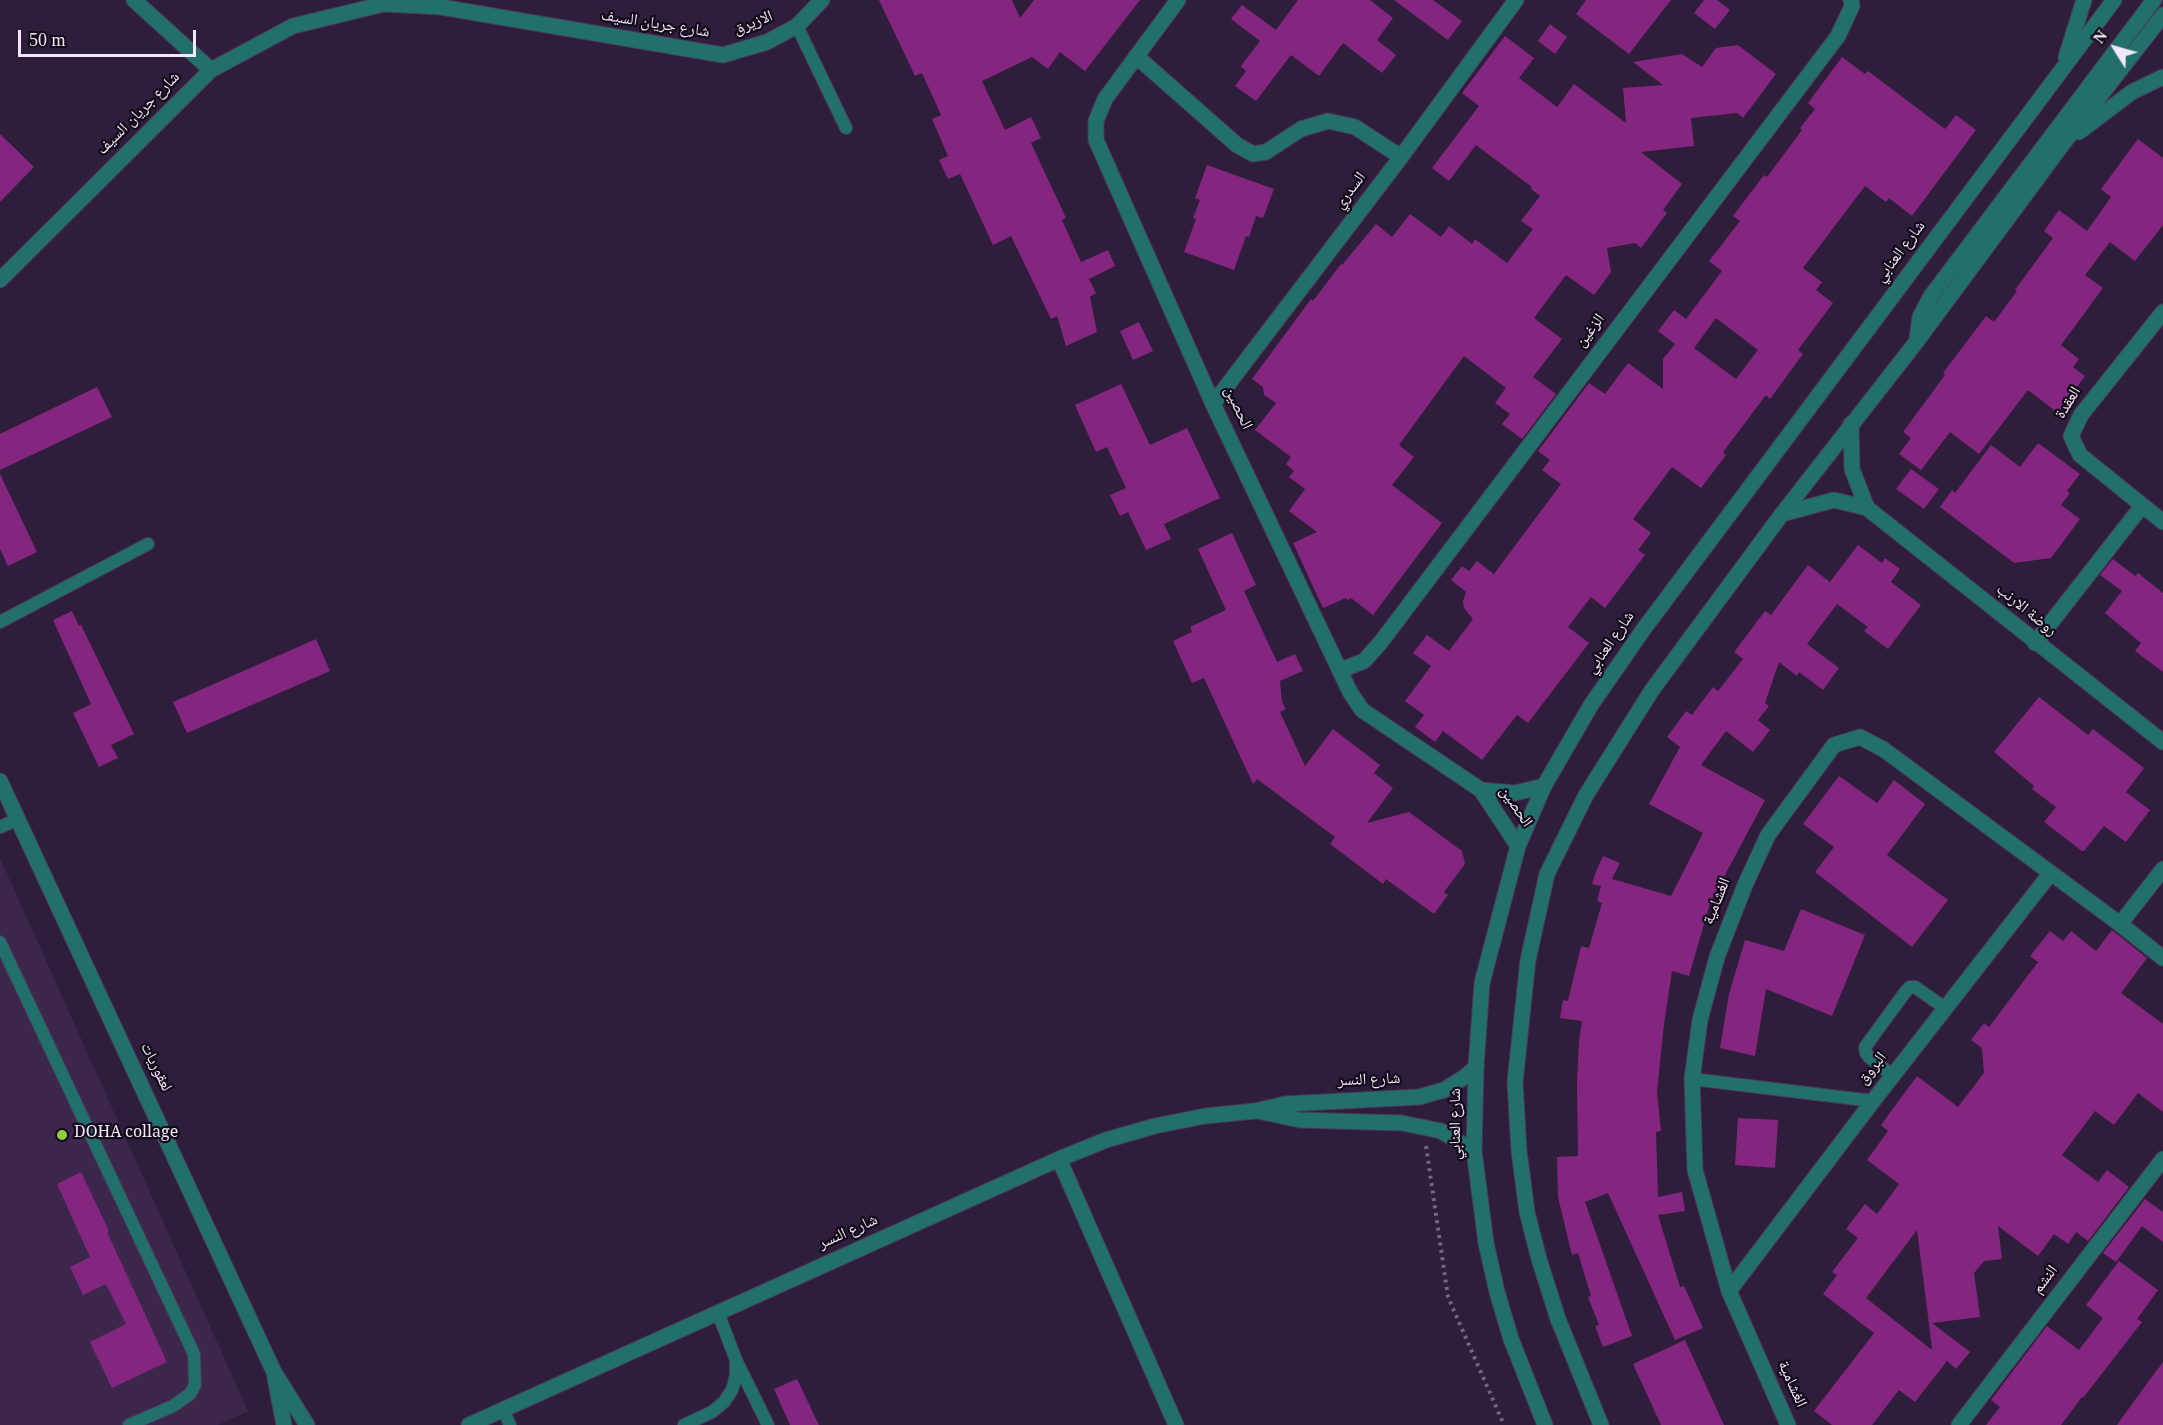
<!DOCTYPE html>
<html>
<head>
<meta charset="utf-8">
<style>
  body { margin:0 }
  #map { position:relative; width:2163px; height:1425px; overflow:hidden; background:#2f1d3c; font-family:Georgia,serif }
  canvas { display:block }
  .north { position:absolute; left:2085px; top:18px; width:60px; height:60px; -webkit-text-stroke:4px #130b19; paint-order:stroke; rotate:307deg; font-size:16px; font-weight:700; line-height:24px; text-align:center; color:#f3e7fc }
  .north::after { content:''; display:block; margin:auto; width:21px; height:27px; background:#f3e7fc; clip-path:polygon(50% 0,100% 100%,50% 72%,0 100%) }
  .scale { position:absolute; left:18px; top:30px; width:178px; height:27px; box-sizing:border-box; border:3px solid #f3e7fc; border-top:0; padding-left:8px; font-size:18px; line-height:21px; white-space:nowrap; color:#f3e7fc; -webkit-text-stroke:4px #130b19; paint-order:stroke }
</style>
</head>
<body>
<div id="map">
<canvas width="2163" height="1425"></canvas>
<div class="north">N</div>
<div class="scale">50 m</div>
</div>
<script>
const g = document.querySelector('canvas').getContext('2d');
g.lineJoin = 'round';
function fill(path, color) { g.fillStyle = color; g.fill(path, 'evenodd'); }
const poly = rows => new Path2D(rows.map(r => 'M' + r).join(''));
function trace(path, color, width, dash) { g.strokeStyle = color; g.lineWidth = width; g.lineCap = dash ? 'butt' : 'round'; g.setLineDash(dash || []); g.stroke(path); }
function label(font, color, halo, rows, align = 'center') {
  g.font = font + ' Georgia,"Noto Naskh Arabic",serif'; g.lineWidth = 4.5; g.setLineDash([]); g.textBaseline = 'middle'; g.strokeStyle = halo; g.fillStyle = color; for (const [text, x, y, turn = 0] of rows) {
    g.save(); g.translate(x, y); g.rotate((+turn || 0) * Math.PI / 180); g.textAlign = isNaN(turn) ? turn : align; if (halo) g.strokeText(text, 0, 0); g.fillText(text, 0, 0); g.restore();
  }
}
const built = poly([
  [0,858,248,1411,218,1425,0,1425]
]);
const building = poly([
  [879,0,1012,0,1020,18,1034,0,1140,0,1085,71,1060,52,1048,69,1032,57,982,81,1005,130,1031,117,1041,138,1031,143,1066,218,1062,220,1081,262,1108,250,1115,266,1089,279,1096,293,1090,297,1097,332,1066,346,1057,316,1051,319,1011,236,993,245,960,174,948,179,939,160,948,156,932,119,941,115,922,73,915,76],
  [1298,0,1370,0,1393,18,1377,40,1396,55,1382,73,1343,43,1319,76,1291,55,1256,101,1235,86,1246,71,1241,66,1260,41,1231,19,1242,5,1276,30],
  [1394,0,1433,0,1462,21,1448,40],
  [1586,0,1671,0,1629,54,1576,14],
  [1704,0,1717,0,1730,10,1715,29,1694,13],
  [1550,24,1567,37,1555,54,1538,41],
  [1505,36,1534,58,1519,78,1557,107,1574,84,1626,123,1623,88,1663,85,1633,62,1682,54,1702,67,1716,48,1738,45,1776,74,1743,118,1737,113,1691,118,1694,146,1641,152,1682,184,1663,210,1667,213,1641,248,1635,243,1607,248,1611,272,1594,295,1566,275,1534,318,1562,339,1533,377,1556,394,1522,439,1502,424,1510,414,1495,403,1506,388,1464,356,1399,445,1414,457,1392,485,1442,523,1373,615,1351,598,1348,600,1346,598,1323,608,1293,543,1317,532,1289,511,1305,489,1289,477,1294,471,1286,464,1291,457,1255,430,1276,403,1264,395,1263,387,1252,379,1311,299,1313,301,1341,264,1342,265,1376,224,1392,237,1410,214,1441,237,1449,226,1472,244,1475,239,1507,263,1533,229,1521,221,1540,196,1531,189,1532,187,1476,145,1449,181,1432,168,1479,106,1462,93],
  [1842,57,1865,74,1868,71,1945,129,1956,115,1976,130,1912,216,1889,198,1886,202,1865,186,1803,268,1822,282,1816,290,1833,303,1798,350,1803,354,1770,399,1766,395,1723,452,1726,455,1701,488,1672,467,1633,519,1651,533,1638,550,1645,555,1605,608,1591,597,1568,627,1589,643,1528,723,1517,715,1482,760,1443,731,1435,742,1415,727,1424,715,1405,701,1431,666,1413,653,1427,635,1449,651,1473,619,1464,608,1463,601,1466,592,1451,580,1462,566,1469,571,1477,561,1494,574,1561,484,1542,470,1550,460,1538,451,1589,383,1605,394,1628,363,1663,389,1663,359,1675,344,1658,331,1674,310,1686,319,1722,271,1709,261,1740,221,1733,216,1764,175,1767,177,1802,130,1800,128,1815,109,1808,103],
  [1716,318,1758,350,1736,379,1694,348],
  [0,134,34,167,0,202],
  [2138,139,2163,158,2163,225,2135,261,2110,242,2085,275,2103,288,2061,345,2079,359,2073,367,2085,376,2058,413,2028,390,1979,454,1950,432,1921,470,1899,454,1911,438,1903,432,1945,375,1943,373,1986,316,1994,322,2017,291,2015,290,2053,238,2044,231,2059,210,2087,231,2111,197,2101,189],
  [1207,165,1274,189,1263,218,1256,216,1249,237,1246,236,1234,270,1184,252,1196,219,1193,218,1200,200,1195,198],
  [1139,322,1153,351,1133,360,1120,331],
  [1121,384,1150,445,1187,428,1220,498,1164,524,1171,539,1146,550,1128,512,1120,516,1110,495,1126,488,1107,447,1096,452,1075,405],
  [97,387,112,417,0,470,0,434],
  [2038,443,2080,474,2067,491,2070,493,2061,505,2080,519,2051,558,2014,563,1940,507,1952,490,1955,493,1991,445,2020,467],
  [1911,469,1939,489,1924,509,1896,489],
  [0,474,37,552,8,566,0,549],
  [1232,533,1256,585,1244,591,1277,662,1295,654,1303,671,1280,681,1282,702,1286,709,1280,712,1305,766,1333,729,1380,765,1374,773,1393,788,1367,823,1409,812,1462,851,1465,864,1444,892,1448,895,1434,914,1386,879,1383,884,1330,844,1335,837,1257,779,1253,784,1204,678,1192,683,1173,641,1192,632,1190,627,1226,610,1198,549],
  [1858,545,1882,563,1885,558,1900,569,1891,582,1921,605,1888,649,1864,631,1868,627,1837,604,1807,644,1839,668,1823,690,1799,672,1797,676,1779,662,1765,703,1769,706,1758,720,1770,730,1753,752,1726,731,1701,765,1765,800,1710,903,1689,976,1672,971,1664,1024,1657,1092,1661,1131,1656,1132,1658,1197,1682,1192,1685,1211,1658,1215,1680,1287,1684,1286,1703,1328,1675,1340,1608,1193,1585,1202,1632,1336,1603,1347,1595,1326,1599,1325,1588,1297,1591,1296,1578,1253,1572,1255,1558,1197,1557,1157,1578,1156,1577,1081,1579,1041,1582,1021,1560,1018,1563,1000,1568,1001,1581,946,1589,948,1602,903,1597,901,1601,886,1592,884,1595,874,1603,856,1620,863,1612,879,1671,896,1703,833,1649,804,1680,747,1667,737,1686,711,1692,715,1713,687,1718,691,1743,659,1734,652,1765,611,1771,615,1808,565,1830,582],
  [2113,559,2135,576,2138,573,2163,593,2163,672,2135,651,2141,643,2105,613,2122,591,2100,575],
  [72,611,79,626,81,625,134,734,111,745,118,758,99,767,73,713,91,704,53,620],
  [316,639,330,671,187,733,173,702],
  [2039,697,2088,735,2093,729,2144,768,2126,792,2150,810,2126,842,2104,826,2084,851,2082,851,2044,822,2056,807,2032,789,2034,786,1994,752],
  [1839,776,1877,803,1894,780,1925,804,1887,855,1948,900,1912,947,1815,872,1834,847,1803,824],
  [1801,909,1865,935,1832,1016,1766,989,1755,1056,1720,1048,1729,994,1745,940,1784,951],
  [2112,930,2147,958,2121,993,2163,1024,2163,1112,2138,1093,2114,1125,2095,1111,2062,1155,2098,1182,2107,1170,2129,1187,2088,1241,2076,1232,2068,1244,2054,1234,2038,1256,1998,1226,2002,1259,1984,1261,1974,1273,1980,1317,1932,1323,1970,1352,1956,1369,1947,1361,1915,1402,1899,1390,1872,1425,1832,1425,1814,1411,1874,1333,1823,1294,1837,1275,1832,1272,1858,1238,1846,1229,1865,1204,1877,1214,1899,1184,1867,1160,1888,1131,1881,1125,1917,1076,1958,1107,1984,1073,1982,1048,1971,1040,1984,1023,1989,1027,2038,962,2030,956,2050,931,2063,941,2071,931,2096,951],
  [1917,1230,1929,1324,1932,1350,1866,1298],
  [1738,1118,1778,1120,1775,1168,1735,1165],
  [81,1172,109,1231,107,1232,167,1362,112,1388,90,1342,126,1324,106,1284,83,1295,70,1267,90,1257,57,1184],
  [2145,1199,2163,1212,2163,1242,2142,1226,2116,1262,2103,1253],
  [2119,1261,2158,1290,2137,1319,2142,1322,2083,1398,2082,1397,2061,1425,1986,1425,2000,1407,1991,1400,2047,1326,2079,1350,2103,1318,2086,1305],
  [1685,1340,1724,1425,1661,1425,1633,1364],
  [2163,1362,2163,1425,2117,1425,2132,1404],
  [797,1379,819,1425,790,1425,774,1389]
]);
const path = poly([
  [1426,1146,1448,1297,1504,1425]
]);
const service = poly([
  [797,26,846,128],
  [0,622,148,544],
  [0,827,18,819],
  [0,942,194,1354,195,1385,190,1394,173,1406,129,1425],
  [1893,1076,1869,1057,1866,1053,1865,1047,1906,991,1910,987,1915,987,1945,1008],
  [1692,1079,1873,1101],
  [718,1313,736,1360,768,1425],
  [503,1409,510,1425],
  [684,1425,712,1412,724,1402,732,1390,736,1375,736,1362]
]);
const minor = poly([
  [134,0,211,70],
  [1178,0,1105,99,1096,121,1096,140,1213,404,1350,692,1362,710,1481,790,1518,846],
  [1136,56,1237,145,1253,154,1266,152,1301,129,1328,121,1355,127,1401,157],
  [0,280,211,70,293,26,384,4,441,7,723,55,767,42,797,26,822,0],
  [2163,312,2081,415,2071,436,2080,455,2163,522],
  [1213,404,1401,157,1516,0],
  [1851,424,1852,469,1867,508],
  [1782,514,1834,500,1867,508,2163,742],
  [2035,643,2142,506],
  [1341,670,1364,661,1381,642,1838,36,1852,6,1851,0],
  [0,781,274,1372,307,1425],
  [1481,790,1515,793,1544,786],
  [2120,924,2163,869],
  [1258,1111,1300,1120,1402,1123,1441,1131,1474,1151],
  [1059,1159,1176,1425],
  [1729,1291,1873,1101,2050,874],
  [275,1378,284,1425],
  [469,1425,1059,1159,1106,1140,1155,1126,1205,1116,1255,1111,1285,1104,1419,1097,1444,1090,1466,1076,1476,1067],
  [1788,1425,1729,1291,1695,1170,1692,1079,1700,1020,1717,957,1745,885,1768,835,1834,745,1860,737,1883,749,2120,924,2163,958],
  [1959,1425,2163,1159]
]);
const tertiary = poly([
  [2066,57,2084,0],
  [2079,132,2132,92,2163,77],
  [1917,338,1920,317,1931,296,2154,0],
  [1545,1425,1511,1339,1497,1292,1486,1243,1474,1151,1476,1067,1482,983,1518,846,1544,786,1591,705,1643,630,2114,0],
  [1601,1425,1558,1319,1539,1259,1527,1212,1519,1151,1515,1082,1528,960,1547,874,1586,795,1652,690,1782,514,1917,341,2062,145,2163,15]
]);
const markers = [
  [62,1135,6,"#90cd41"]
];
const streetNames = [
  ["الازيرق",754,25,-21],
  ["شارع جريان السيف",655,26,9],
  ["شارع جريان السيف",140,115,-45],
  ["السدري",1352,192,-53],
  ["شارع العنابي",1902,253,-53],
  ["الزغين",1592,332,-53],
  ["العقدة",2070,404,-58],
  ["الحصين",1236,409,65],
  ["روضة الارنب",2025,612,39],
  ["شارع العنابي",1612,644,-55],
  ["الحصين",1514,808,56],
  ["الغشامية",1719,902,-68],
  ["لعقوريات",154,1068,64],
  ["البروق",1874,1070,-52],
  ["شارع النسر",1369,1082,-2],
  ["شارع العنابي",1458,1124,-90],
  ["شارع النسر",849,1234,-24],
  ["النشم",2047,1281,-53],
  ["الغشامية",1790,1385,66]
];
const poiNames = [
  ["DOHA collage",74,1135]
];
fill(built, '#3c264b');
fill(building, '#84267f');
trace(service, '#4a3957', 14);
trace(minor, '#4a3957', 17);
trace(tertiary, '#4a3957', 17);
trace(path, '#756580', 4, [3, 4.5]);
trace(service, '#22706c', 12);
trace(minor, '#22706c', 15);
trace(tertiary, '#22706c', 15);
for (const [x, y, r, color] of markers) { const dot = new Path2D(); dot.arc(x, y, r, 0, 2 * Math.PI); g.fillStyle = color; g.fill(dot); trace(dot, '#130b19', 2); }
label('16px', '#f3e7fc', '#130b19', streetNames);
label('16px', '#f3e7fc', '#130b19', poiNames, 'left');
</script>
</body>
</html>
